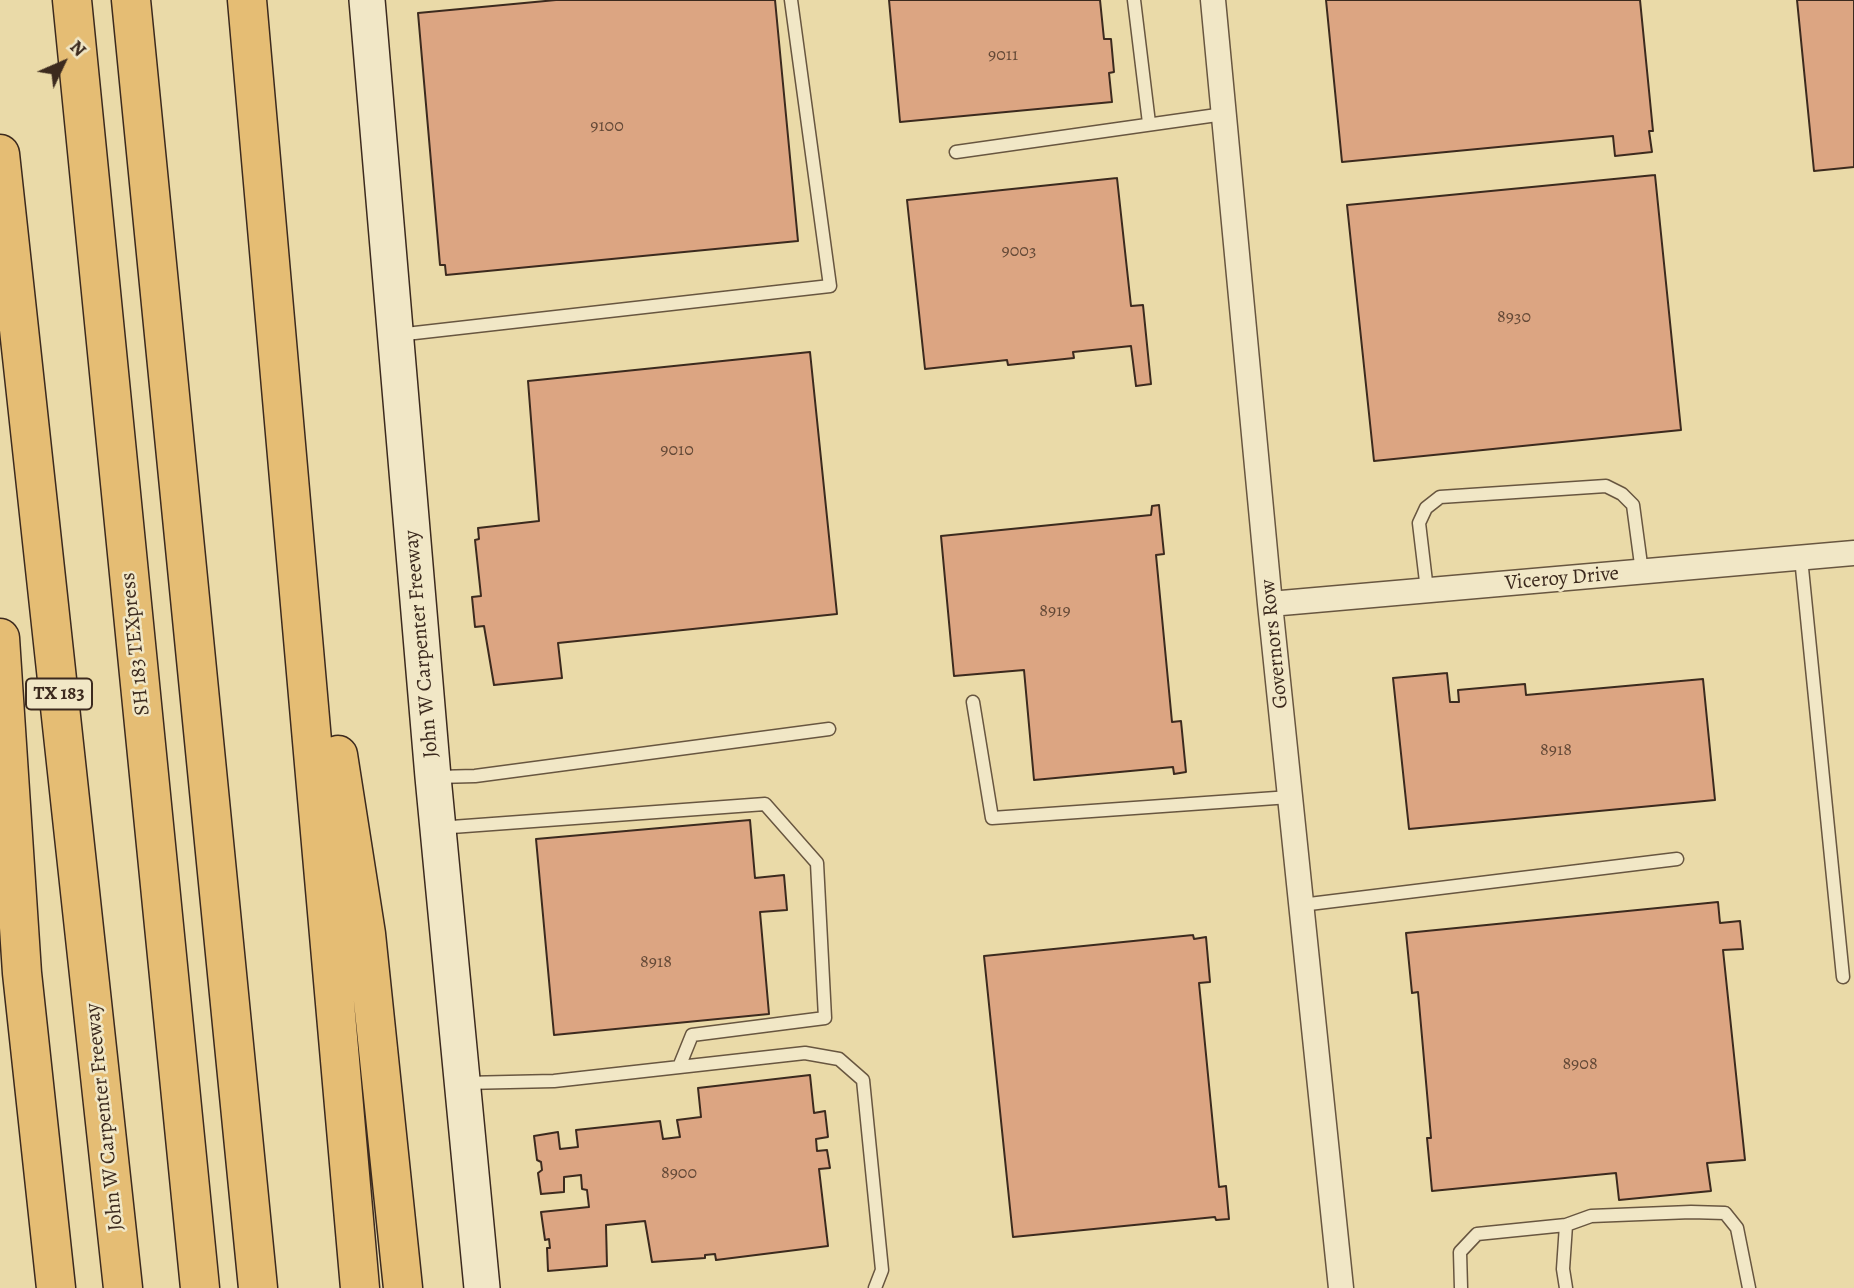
<!DOCTYPE html>
<html>
<head>
<meta charset="utf-8">
<style>
  body { margin:0 }
  #map { position:relative; width:1854px; height:1288px; overflow:hidden; background:#eadaa8; font-family:Alegreya,serif }
  canvas { display:block }
  .north { position:absolute; left:28px; top:28px; width:70px; height:70px; -webkit-text-stroke:5px #f1e7c6; paint-order:stroke; rotate:46deg; font-size:19px; font-weight:700; line-height:28px; text-align:center; color:#3c2a1e }
  .north::after { content:''; display:block; margin:auto; width:24px; height:32px; background:#3c2a1e; clip-path:polygon(50% 0,100% 100%,50% 72%,0 100%) }
</style>
</head>
<body>
<div id="map">
<canvas width="1854" height="1288"></canvas>
<div class="north">N</div>
</div>
<script>
const g = document.querySelector('canvas').getContext('2d');
g.lineJoin = 'round';
function fill(path, color) { g.fillStyle = color; g.fill(path, 'evenodd'); }
const poly = rows => new Path2D(rows.map(r => 'M' + r).join(''));
function trace(path, color, width, dash) { g.strokeStyle = color; g.lineWidth = width; g.lineCap = dash ? 'butt' : 'round'; g.setLineDash(dash || []); g.stroke(path); }
function label(font, color, halo, rows, align = 'center') {
  g.font = font + ' Alegreya,serif'; g.lineWidth = 5; g.setLineDash([]); g.textBaseline = 'middle'; g.strokeStyle = halo; g.fillStyle = color; for (const [text, x, y, turn = 0] of rows) {
    g.save(); g.translate(x, y); g.rotate((+turn || 0) * Math.PI / 180); g.textAlign = isNaN(turn) ? turn : align; if (halo) g.strokeText(text, 0, 0); g.fillText(text, 0, 0); g.restore();
  }
}
const building = poly([
  [556,0,775,0,798,241,446,275,445,265,440,265,418,13,556,0],
  [889,0,1100,0,1104,39,1111,39,1114,72,1109,73,1112,102,900,122,889,0],
  [1326,0,1640,0,1653,131,1649,131,1652,152,1615,156,1613,136,1342,162,1326,0],
  [1797,0,1854,0,1854,167,1814,171,1797,0],
  [1655,175,1681,430,1374,461,1347,205,1655,175],
  [1117,178,1131,306,1143,305,1151,384,1136,386,1131,346,1073,352,1074,358,1008,365,1007,360,925,369,907,200,1117,178],
  [810,352,837,614,558,643,562,678,494,685,484,626,475,627,472,597,481,596,475,540,479,539,478,528,539,521,528,381,810,352],
  [1159,505,1164,554,1156,555,1172,722,1181,721,1186,772,1174,774,1173,767,1034,780,1024,670,954,676,941,536,1151,515,1152,506,1159,505],
  [1447,673,1450,702,1459,702,1458,690,1525,684,1526,695,1703,679,1715,800,1409,829,1393,678,1447,673],
  [750,820,755,878,784,875,787,910,760,912,769,1014,554,1035,536,839,750,820],
  [1718,902,1720,923,1740,921,1743,949,1723,950,1745,1160,1707,1163,1711,1191,1619,1200,1616,1173,1432,1191,1427,1138,1431,1138,1418,992,1412,993,1406,933,1718,902],
  [1193,935,1194,939,1206,937,1210,982,1199,983,1219,1187,1226,1186,1229,1219,1216,1220,1215,1217,1013,1237,984,956,1193,935],
  [810,1075,814,1113,825,1111,828,1137,816,1139,817,1151,827,1150,830,1168,819,1169,828,1246,716,1260,715,1254,705,1255,705,1258,652,1262,645,1221,606,1225,607,1266,548,1271,547,1248,550,1248,549,1239,545,1240,541,1212,589,1207,587,1190,582,1189,581,1175,564,1177,564,1192,541,1194,538,1173,542,1170,541,1162,537,1160,534,1136,558,1132,560,1149,578,1147,576,1130,660,1121,663,1139,680,1137,677,1120,701,1117,698,1088,810,1075]
]);
const lane = poly([
  [1134,0,1149,123],
  [956,152,1224,114],
  [397,335,830,286,791,0],
  [1801,558,1843,977],
  [1427,590,1419,523,1426,508,1440,497,1606,486,1622,494,1633,505,1642,572],
  [973,702,992,818,1290,797],
  [437,777,475,776,829,729],
  [438,828,765,804,817,863,825,1018,692,1035,679,1067],
  [1301,905,1677,859],
  [464,1083,554,1081,805,1053,839,1059,863,1080,882,1270,875,1288],
  [1461,1288,1460,1252,1477,1234,1566,1225],
  [1566,1288,1563,1269,1566,1225,1591,1216,1691,1212,1725,1213,1737,1228,1749,1288]
]);
const street = poly([
  [1213,0,1270,604,1341,1288],
  [1270,604,1854,553]
]);
const secondary = poly([
  [367,0,433,777,482,1288]
]);
const highway = poly([
  [72,0,200,1288],
  [131,0,258,1288],
  [247,0,360,1288],
  [0,154,123,1288],
  [0,638,22,973,56,1288],
  [338,755,366,934,403,1288]
]);
const numberNames = [
  ["9011",1003,56],
  ["9100",607,127],
  ["9003",1019,252],
  ["8930",1514,318],
  ["9010",677,451],
  ["8919",1055,612],
  ["8918",1556,751],
  ["8918",656,963],
  ["8908",1580,1065],
  ["8900",679,1174]
];
const shields = [
  [59,694,66]
];
const shieldNames = [
  ["TX 183",59,694]
];
const streetNames = [
  ["Viceroy Drive",1562,579,-5],
  ["SH 183 TEXpress",136,644,-96],
  ["John W Carpenter Freeway",422,644,-95],
  ["Governors Row",1275,644,-96],
  ["John W Carpenter Freeway",105,1117,-96]
];
fill(building, '#dca582');
trace(building, '#3c2a1e', 2);
trace(lane, '#685640', 15);
trace(street, '#685640', 27);
trace(secondary, '#3c2a1e', 38);
trace(highway, '#3c2a1e', 41);
trace(lane, '#f1e7c6', 12);
trace(street, '#f1e7c6', 24);
trace(secondary, '#f1e7c6', 35);
trace(highway, '#e5bd74', 38);
label('18px', '#644937', null, numberNames);
for (const [x, y, w] of shields) { const box = new Path2D(); box.roundRect(x - w / 2, y - 15.5, w, 31, 5); g.fillStyle = '#f1e7c6'; g.fill(box); trace(box, '#3c2a1e', 2); }
label('bold 19px', '#3c2a1e', null, shieldNames);
label('21px', '#3c2a1e', '#f1e7c6', streetNames);
</script>
</body>
</html>
